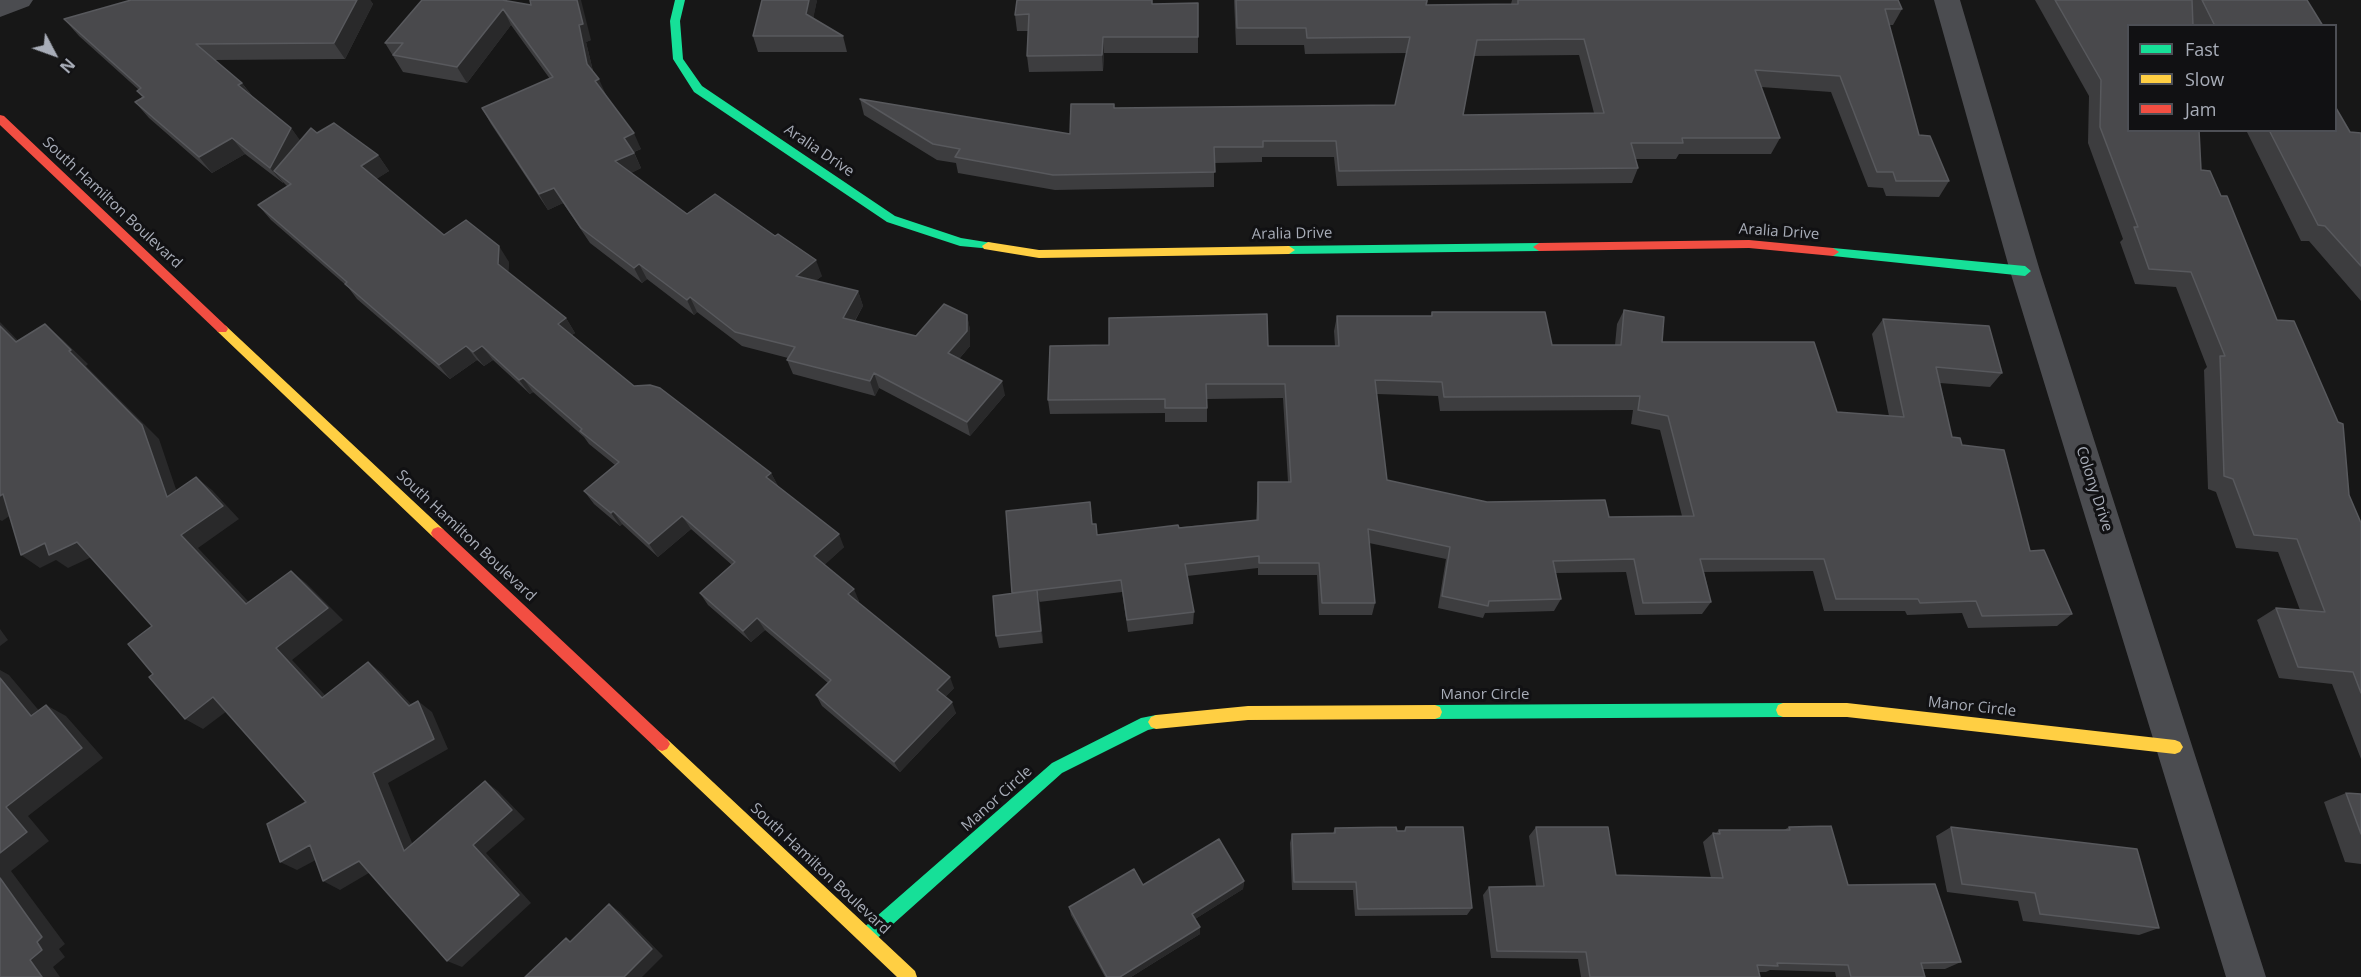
<!DOCTYPE html>
<html>
<head>
<meta charset="utf-8">
<style>
  body { margin:0 }
  #map { position:relative; width:2361px; height:977px; overflow:hidden; background:#171717; font-family:"Open Sans",sans-serif }
  canvas { display:block }
  .legend { position:absolute; left:2127px; top:24px; width:210px; height:108px; box-sizing:border-box; background:#111113; border:2px solid #4d4f55; margin:0; padding:8px 10px; list-style:none; font-size:18px; color:#a8adb8 }
  .legend li { display:flex; align-items:center; gap:12px; height:30px }
  .legend b { width:30px; border:2px solid #4d4f55 }
  .north { position:absolute; left:24px; top:24px; width:60px; height:60px; -webkit-text-stroke:4px #111113; paint-order:stroke; rotate:131deg; font-size:16px; font-weight:700; line-height:24px; text-align:center; color:#a8adb8 }
  .north::after { content:''; display:block; margin:auto; width:21px; height:27px; background:#a8adb8; clip-path:polygon(50% 0,100% 100%,50% 72%,0 100%) }
</style>
</head>
<body>
<div id="map">
<canvas width="2361" height="977"></canvas>
<ul class="legend">
<li><b style="height:8px;background:#16e098"></b>Fast</li>
<li><b style="height:8px;background:#ffcf43"></b>Slow</li>
<li><b style="height:8px;background:#f24e42"></b>Jam</li>
</ul>
<div class="north">N</div>
</div>
<script>
const g = document.querySelector('canvas').getContext('2d');
g.lineJoin = 'round';
const poly = rows => new Path2D(rows.map(r => 'M' + r).join(''));
function fill(path, color) { g.fillStyle = color; g.fill(path, 'evenodd'); }
function trace(path, color, width, dash) { g.strokeStyle = color; g.lineWidth = width; g.lineCap = dash ? 'butt' : 'round'; g.setLineDash(dash || []); g.stroke(path); }
function label(font, color, halo, rows, align = 'center') {
  g.font = font + ' "Open Sans",sans-serif'; g.lineWidth = 6; g.setLineDash([]); g.textBaseline = 'middle'; g.strokeStyle = halo; g.fillStyle = color; for (const [text, x, y, turn = 0] of rows) {
    g.save(); g.translate(x, y); g.rotate((+turn || 0) * Math.PI / 180); g.textAlign = isNaN(turn) ? turn : align; if (halo) g.strokeText(text, 0, 0); g.fillText(text, 0, 0); g.restore();
  }
}
const street = poly([
  [0,0,33,0,29,6,0,17,0,0],
  [1934,0,1960,0,2040,271,2266,977,2226,977,2010,271,1934,0]
]);
const fast = poly([
  [675,0,685,0,680,21,683,59,702,86,895,216,961,238,992,243,994,246,992,249,960,246,887,222,694,92,673,59,670,21,675,0],
  [1539,243,1545,247,1539,251,1289,254,1283,250,1289,246,1539,243],
  [1833,248,2025,266,2031,271,2025,276,1833,256,1827,252,1833,248],
  [1783,703,1788,705,1790,710,1788,715,1783,717,1435,719,1430,717,1428,712,1430,707,1435,705,1783,703],
  [1156,715,1161,717,1164,722,1161,727,1148,730,1062,773,873,942,867,944,861,942,859,936,861,930,1052,763,1141,718,1156,715]
]);
const slow = poly([
  [988,242,1039,250,1289,246,1295,250,1289,254,1039,258,984,249,982,246,988,242],
  [222,324,226,326,443,529,445,533,443,537,438,539,433,537,218,332,216,329,222,324],
  [1783,703,1847,703,2175,740,2180,742,2183,747,2180,752,2175,754,1847,717,1783,717,1778,715,1776,710,1778,705,1783,703],
  [1435,705,1440,707,1442,712,1440,717,1435,719,1248,720,1156,729,1151,727,1148,722,1151,717,1156,715,1248,706,1435,705],
  [662,737,667,739,915,971,917,977,897,977,657,749,654,744,657,739,662,737]
]);
const jam = poly([
  [0,115,4,116,226,326,228,329,226,332,218,332,0,125,0,115],
  [1749,240,1833,248,1839,252,1833,256,1749,248,1539,251,1533,247,1539,243,1749,240],
  [438,527,443,529,667,739,670,744,667,749,662,751,657,749,433,537,431,533,433,529,438,527]
]);
const wall = poly([
  [131,0,370,0,373,4,345,59,215,60,242,83,253,97,291,128,300,141,317,133,378,155,389,171,376,179,444,235,509,262,508,272,566,318,575,333,572,335,634,386,771,473,778,486,844,547,824,565,859,601,858,602,954,688,945,697,956,713,900,772,822,706,816,695,828,683,765,630,751,642,708,605,700,593,732,565,691,529,658,557,622,524,620,526,594,504,584,491,615,465,589,444,584,437,533,392,530,394,493,360,484,366,477,360,450,379,357,299,348,287,271,220,258,205,287,186,283,182,283,183,245,154,212,173,149,118,135,102,142,97,137,91,139,90,79,36,64,19],
  [502,0,591,40,586,42,593,71,606,95,641,149,634,152,641,168,631,173,687,214,822,276,815,281,858,291,863,306,855,321,916,336,967,315,970,330,970,346,959,359,1005,395,970,436,879,388,875,396,793,374,787,360,788,358,742,346,697,312,694,315,647,279,642,283,590,243,563,203,548,210,491,124,482,108,550,79,511,25,467,83,403,72,385,43],
  [817,0,813,18,843,36,847,52,758,52,753,36],
  [1234,0,1428,0,1427,5,1511,4,1512,0,1898,0,1902,9,1893,25,1889,25,1919,135,1949,181,1939,197,1886,196,1883,188,1868,187,1831,92,1761,87,1780,138,1771,154,1679,154,1676,159,1635,159,1638,168,1632,183,1337,186,1334,157,1262,157,1262,162,1214,163,1214,187,1055,190,958,173,956,163,937,160,864,115,860,99,1070,134,1114,108,1395,105,1407,53,1305,54,1304,45,1236,45],
  [1579,55,1594,113,1463,115,1474,56],
  [2035,0,2307,0,2323,26,2194,26,2193,24,2201,170,2221,196,2277,320,2361,523,2361,759,2332,684,2279,678,2257,620,2276,608,2300,610,2278,552,2236,548,2216,492,2208,489,2204,370,2207,367,2176,287,2135,284,2120,242,2123,239,2088,143,2089,96],
  [1198,3,1198,53,1104,53,1103,71,1029,72,1027,56,1028,31,1017,31,1015,15,1153,4],
  [2246,130,2336,130,2361,133,2361,301,2309,241,2301,241],
  [1624,310,1662,342,1837,412,1889,416,1872,334,1883,319,2002,373,1990,387,1940,383,1952,437,1962,445,2072,614,2057,626,1968,628,1962,613,1907,615,1905,611,1824,611,1813,571,1704,572,1711,602,1702,614,1635,615,1626,572,1556,573,1561,599,1554,611,1485,613,1483,618,1438,608,1446,559,1369,543,1375,603,1372,615,1319,615,1317,575,1258,575,1258,568,1187,576,1194,612,1193,624,1128,632,1122,592,1039,602,1043,643,999,648,996,636,1012,593,1092,524,1097,535,1256,520,1258,482,1288,482,1283,398,1207,399,1207,422,1165,422,1165,413,1050,414,1048,400,1268,346,1335,346,1334,331,1337,316,1431,316,1432,312,1552,345,1615,345,1617,324],
  [1377,394,1438,396,1440,411,1633,410,1631,424,1660,430,1682,516,1609,517,1487,502,1387,480],
  [2346,793,2361,794,2361,864,2345,862,2324,802],
  [1406,827,1472,908,1467,915,1355,916,1353,890,1292,890,1290,843,1292,834,1333,833,1335,828,1404,831],
  [1536,827,1616,875,1711,878,1703,842,1713,833,1716,833,1719,830,1784,830,1789,827,1848,885,1961,962,1945,969,1922,969,1925,977,1836,977,1835,972,1770,970,1766,972,1759,972,1760,977,1581,977,1578,959,1491,958,1483,895,1489,887,1536,886,1529,836],
  [1951,827,2159,928,2139,935,2023,921,2018,901,1947,892,1936,836],
  [1244,881,1243,889,1195,919,1200,934,1131,977,1105,977,1071,915,1069,907,1143,885]
]);
const shadedWall = poly([
  [357,0,370,0,373,4,345,59,334,43],
  [577,0,581,0,591,40,586,42,595,80,587,64,579,25],
  [809,0,817,0,811,30,806,14],
  [503,9,511,25,467,83,457,67],
  [1103,37,1104,53,1103,71,1102,55],
  [599,79,606,95,603,97,595,81],
  [242,83,254,99,238,85],
  [291,128,303,144,274,171,283,182,283,183,270,168],
  [634,133,641,149,631,153,624,138],
  [232,138,245,154,212,173,199,157],
  [634,153,641,168,623,177,615,161],
  [378,155,389,171,372,182,361,166],
  [554,188,563,203,548,210,539,194],
  [499,246,509,262,508,279,498,264],
  [816,260,822,276,802,291,796,276],
  [639,264,647,279,642,283,634,268],
  [858,291,863,306,848,332,843,318],
  [690,297,697,312,694,315,687,300],
  [967,315,970,330,970,346,951,368,948,353],
  [566,318,575,333,567,338,558,324],
  [0,322,34,357,16,342,0,326],
  [45,324,62,339,88,364,86,366,159,439,183,510,167,497,69,351],
  [466,346,477,360,450,379,439,365],
  [482,346,493,360,484,366,473,352],
  [874,373,879,388,875,396,870,381],
  [523,378,533,392,530,394,519,380],
  [1002,381,1005,395,970,436,967,422],
  [771,473,778,486,766,477],
  [196,477,212,490,239,519,198,548,262,616,246,604,181,535],
  [3,494,23,507,2,521,0,520,0,496],
  [613,511,622,524,620,526,611,513],
  [682,516,691,529,658,557,649,544],
  [839,534,844,547,820,569,814,556],
  [77,542,96,555,68,568,56,560,40,568,21,555,45,543],
  [291,571,306,583,343,620,292,660,338,709,322,698,276,648],
  [854,589,859,601,853,606,848,594],
  [1037,590,1040,603,1043,643,1041,631],
  [757,618,765,630,751,642,743,631],
  [0,629,8,640,0,646],
  [368,662,382,673,423,717,409,706],
  [0,670,9,675,52,726,31,716,0,678],
  [950,677,954,688,941,701,937,690],
  [213,697,231,708,203,729,185,719],
  [418,701,432,712,448,749,388,783,419,860,404,851,373,773],
  [952,702,956,713,900,772,894,762],
  [46,705,66,716,103,758,28,816,49,841,11,871,65,944,59,949,65,957,53,967,60,977,42,977,30,960,37,942,0,878,0,853,6,807],
  [485,781,498,791,525,819,486,853,531,903,462,967,447,961,473,845],
  [310,845,327,854,297,870,280,862],
  [359,861,374,870,340,890,323,881],
  [1244,881,1243,889,1192,921,1192,914],
  [609,904,620,912,663,956,642,977,624,977],
  [1200,927,1200,934,1131,977,1120,977]
]);
const building = poly([
  [131,0,357,0,334,43,196,44,242,83,238,85,291,128,270,168,232,138,199,157,135,102,144,97,137,91,141,88,64,19,131,0],
  [422,0,502,0,531,5,530,0,577,0,583,24,579,25,587,64,599,79,595,81,634,133,624,138,634,153,615,161,687,214,715,194,775,236,778,234,816,260,796,276,858,291,843,318,916,336,944,304,967,315,967,331,948,353,1002,381,967,422,874,373,870,381,787,360,795,347,735,332,690,297,687,300,639,264,634,268,581,228,554,188,539,194,482,108,553,77,503,9,457,67,393,55,403,43,385,43,422,0],
  [762,0,809,0,806,14,843,36,753,36,762,0],
  [1017,0,1152,0,1152,4,1198,3,1198,37,1103,37,1102,55,1027,56,1029,14,1015,15,1017,0],
  [1236,0,1427,0,1426,5,1518,4,1518,0,1898,0,1902,9,1885,9,1919,135,1930,136,1949,181,1896,181,1893,172,1877,172,1840,76,1755,70,1780,138,1682,138,1683,143,1631,143,1638,168,1339,171,1336,141,1263,141,1263,147,1214,147,1215,172,1053,175,955,157,960,149,933,144,860,99,1070,134,1071,104,1114,104,1114,108,1395,105,1410,37,1307,38,1306,28,1237,28,1236,0],
  [1584,39,1604,113,1463,115,1477,40,1584,39],
  [2055,0,2192,0,2193,26,2128,26,2128,130,2199,130,2201,170,2210,171,2221,196,2227,196,2277,320,2294,321,2338,422,2343,424,2349,495,2361,523,2361,693,2353,672,2298,667,2276,608,2325,612,2297,539,2254,535,2233,479,2224,476,2220,356,2225,356,2191,272,2149,269,2134,227,2138,227,2100,127,2101,80,2055,0],
  [2202,0,2307,0,2323,26,2215,26,2202,0],
  [2336,108,2350,132,2361,133,2361,266,2325,226,2318,225,2269,130,2336,130,2336,108],
  [334,123,378,155,361,166,444,235,466,220,499,246,498,264,566,318,558,324,634,386,650,385,660,388,771,473,766,477,839,534,814,556,854,589,848,594,950,677,937,690,952,702,894,762,816,695,831,680,757,618,743,631,700,593,735,562,682,516,649,544,613,511,611,513,584,491,619,462,580,431,582,429,523,378,519,380,482,346,473,352,466,346,439,365,345,284,347,282,258,205,291,184,274,171,311,128,317,133,334,123],
  [1624,310,1664,317,1662,342,1814,342,1837,412,1904,417,1883,319,1989,326,2002,373,1936,367,1952,437,1960,438,1962,445,2004,450,2030,551,2044,550,2072,614,1982,616,1976,601,1920,603,1918,599,1836,599,1824,559,1700,559,1711,602,1643,603,1634,559,1553,561,1561,599,1489,601,1488,606,1442,596,1450,547,1368,529,1375,603,1322,603,1319,563,1259,563,1259,556,1185,564,1194,612,1127,620,1121,580,1012,593,1006,511,1090,502,1092,524,1096,524,1097,535,1178,525,1179,528,1258,520,1258,482,1291,482,1285,384,1206,384,1207,408,1165,408,1165,399,1048,400,1050,346,1109,345,1109,318,1267,314,1268,346,1339,346,1337,316,1432,316,1432,312,1545,312,1552,345,1621,345,1624,310],
  [1375,380,1442,382,1444,397,1640,396,1638,410,1668,416,1694,516,1609,517,1605,500,1487,502,1387,480,1375,380],
  [45,324,71,350,69,351,142,425,167,497,196,477,223,506,181,535,246,604,291,571,328,608,276,648,322,698,368,662,409,706,418,701,434,739,373,773,404,851,485,781,512,810,473,845,519,895,447,961,359,861,323,881,310,845,280,862,267,824,306,802,213,697,185,719,149,677,153,674,128,644,152,626,77,542,49,555,45,543,21,555,3,494,0,496,0,326,16,342,45,324],
  [1037,590,1041,631,996,636,993,596,1037,590],
  [0,678,31,716,46,705,82,748,6,807,27,832,0,853,0,678],
  [2346,793,2361,794,2361,834,2346,793],
  [1831,826,1848,885,1935,884,1961,962,1921,963,1925,977,1851,977,1848,965,1777,963,1778,966,1757,965,1760,977,1590,977,1586,952,1497,951,1489,887,1544,886,1536,827,1608,827,1616,875,1723,878,1713,833,1720,834,1719,830,1790,830,1789,827,1831,826],
  [1396,827,1397,831,1405,831,1406,827,1463,827,1472,908,1358,909,1356,882,1294,882,1292,834,1335,833,1335,828,1396,827],
  [1951,827,2137,849,2159,928,2040,914,2035,893,1962,884,1951,827],
  [1219,839,1244,881,1192,914,1200,927,1120,977,1107,977,1069,907,1134,869,1143,885,1219,839],
  [0,878,42,937,37,942,42,950,30,960,42,977,0,977,0,878],
  [609,904,652,949,624,977,525,977,566,938,570,942,609,904]
]);
const streetNames = [
  ["Aralia Drive",819,151,34],
  ["South Hamilton Boulevard",112,203,43],
  ["Aralia Drive",1779,232,4],
  ["Aralia Drive",1292,234,-1],
  ["Colony Drive",2094,489,72],
  ["South Hamilton Boulevard",466,536,43],
  ["Manor Circle",1485,695],
  ["Manor Circle",1972,707,6],
  ["Manor Circle",997,799,-42],
  ["South Hamilton Boulevard",820,869,43]
];
fill(street, '#4b4c50');
fill(fast, '#16e098');
fill(slow, '#ffcf43');
fill(jam, '#f24e42');
fill(wall, '#3d3d3f');
fill(shadedWall, '#29292a');
fill(building, '#49494c');
trace(building, '#58595d', 1.5);
label('15px', '#a8adb8', '#111113', streetNames);
</script>
</body>
</html>
